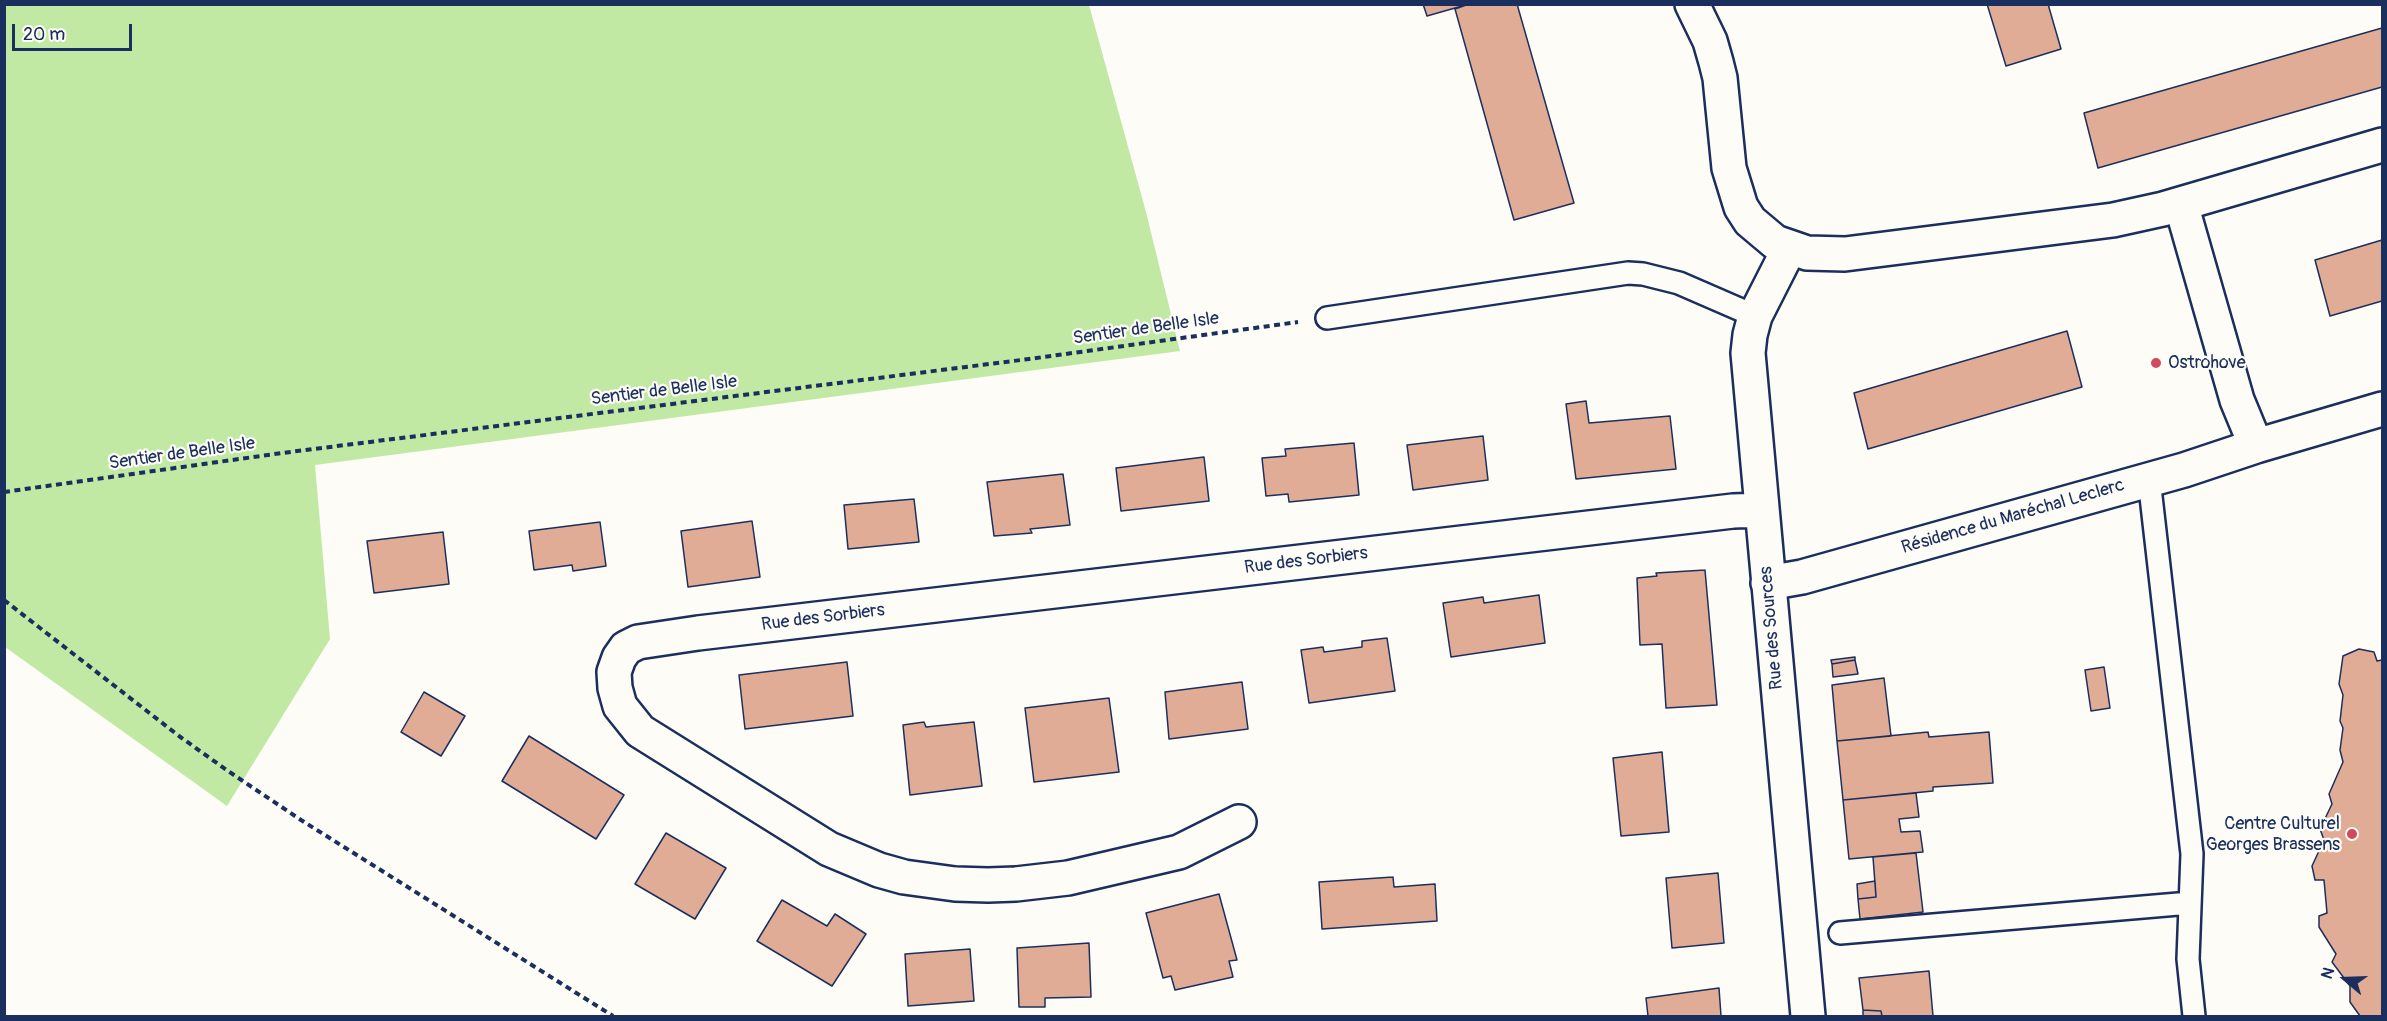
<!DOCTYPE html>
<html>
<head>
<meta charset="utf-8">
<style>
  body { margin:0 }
  #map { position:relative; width:2387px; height:1021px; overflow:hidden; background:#fdfcf7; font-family:Pangolin,sans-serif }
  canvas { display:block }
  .frame { position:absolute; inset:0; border:6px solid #1b2f5e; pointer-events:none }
  .north { position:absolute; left:2315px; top:949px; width:60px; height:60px; -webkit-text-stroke:4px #fdfcf7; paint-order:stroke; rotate:289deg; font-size:16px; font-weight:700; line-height:24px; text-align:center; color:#1b2f5e }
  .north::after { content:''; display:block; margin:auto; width:21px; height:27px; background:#1b2f5e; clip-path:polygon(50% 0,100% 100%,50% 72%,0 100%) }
  .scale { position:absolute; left:12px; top:24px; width:120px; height:27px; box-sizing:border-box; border:3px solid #1b2f5e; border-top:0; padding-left:8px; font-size:18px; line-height:21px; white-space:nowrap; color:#1b2f5e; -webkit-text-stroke:4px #fdfcf7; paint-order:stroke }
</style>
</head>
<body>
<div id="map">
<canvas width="2387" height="1021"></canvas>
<div class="frame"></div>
<div class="north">N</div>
<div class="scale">20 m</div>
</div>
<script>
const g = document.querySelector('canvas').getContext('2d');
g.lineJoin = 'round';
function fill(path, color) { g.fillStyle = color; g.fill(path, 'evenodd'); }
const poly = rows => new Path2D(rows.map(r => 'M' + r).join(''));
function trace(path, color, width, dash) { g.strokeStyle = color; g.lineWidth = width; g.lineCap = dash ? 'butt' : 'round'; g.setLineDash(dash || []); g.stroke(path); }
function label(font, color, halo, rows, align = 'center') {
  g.font = font + ' Pangolin,sans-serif'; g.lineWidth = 4.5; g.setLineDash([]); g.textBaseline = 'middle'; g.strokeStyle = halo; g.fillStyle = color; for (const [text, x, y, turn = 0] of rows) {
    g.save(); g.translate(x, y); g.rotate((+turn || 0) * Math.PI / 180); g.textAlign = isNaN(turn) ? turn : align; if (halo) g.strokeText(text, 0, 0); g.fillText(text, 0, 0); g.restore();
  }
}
const green = poly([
  [5,4,1089,5,1146,212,1180,351,315,465,330,639,227,806,5,647]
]);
const building = poly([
  [1423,4,1469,4,1427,16,1423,4],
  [1469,4,1517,4,1574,203,1514,220,1455,9,1469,4],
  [1987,4,2048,4,2061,49,2006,66,1987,4],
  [2382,28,2382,87,2098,168,2084,113,2382,28],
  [2382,240,2382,301,2330,316,2315,260,2382,240],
  [2067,331,2082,387,1868,449,1854,393,2067,331],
  [1586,401,1589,423,1670,416,1676,469,1576,479,1566,404,1586,401],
  [1483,436,1488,480,1413,490,1407,445,1483,436],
  [1354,443,1359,495,1289,502,1288,494,1266,496,1262,458,1286,456,1285,449,1354,443],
  [1204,457,1209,501,1121,511,1116,468,1204,457],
  [1063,474,1070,525,1030,529,1032,533,994,536,987,482,1063,474],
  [914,499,919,542,848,549,844,505,914,499],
  [752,521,760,577,688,587,681,531,752,521],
  [600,522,606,566,573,571,572,565,534,570,529,531,600,522],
  [443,532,449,584,374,593,367,541,443,532],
  [1705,570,1717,705,1666,708,1662,644,1640,645,1637,578,1657,576,1656,573,1705,570],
  [1539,595,1545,643,1451,657,1443,603,1483,597,1484,603,1539,595],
  [1387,638,1395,691,1309,703,1301,650,1323,647,1324,652,1362,647,1362,641,1387,638],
  [2359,649,2374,652,2377,661,2382,660,2382,1016,2360,1016,2350,1002,2350,986,2332,962,2336,954,2319,927,2319,916,2327,913,2324,880,2315,880,2312,866,2324,840,2320,829,2332,804,2329,794,2343,762,2340,750,2343,728,2340,721,2343,695,2339,684,2343,656,2359,649],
  [1855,657,1855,660,1832,664,1831,660,1855,657],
  [1855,660,1858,674,1833,677,1832,664,1855,660],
  [847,662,853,716,745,729,739,675,847,662],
  [2104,667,2110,708,2091,711,2085,670,2104,667],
  [1884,678,1891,736,1837,741,1832,685,1884,678],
  [1242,682,1248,729,1169,739,1165,692,1242,682],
  [424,692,465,716,441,756,401,732,424,692],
  [1109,698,1119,772,1034,782,1025,708,1109,698],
  [924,722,926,727,974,722,982,786,910,795,903,725,924,722],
  [1928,732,1929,737,1989,732,1993,783,1933,787,1933,791,1843,800,1837,741,1928,732],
  [529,736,624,795,596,839,502,781,529,736],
  [1662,752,1669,832,1621,836,1613,758,1662,752],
  [1916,793,1919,817,1899,819,1901,832,1920,831,1923,852,1849,859,1843,800,1916,793],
  [666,833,726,868,695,919,635,884,666,833],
  [1916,853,1923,912,1860,919,1858,899,1876,897,1873,857,1916,853],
  [1718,873,1724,943,1672,948,1666,878,1718,873],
  [1393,877,1394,887,1435,884,1437,921,1322,929,1319,882,1393,877],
  [1875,881,1876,897,1858,899,1857,884,1875,881],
  [1219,894,1237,960,1229,961,1233,977,1175,990,1171,976,1163,978,1146,913,1219,894],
  [782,900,827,926,835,914,866,934,832,986,757,941,782,900],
  [1089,943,1091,997,1045,998,1045,1007,1019,1007,1017,948,1089,943],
  [970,949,974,1001,908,1006,905,954,970,949],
  [1929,971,1933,1016,1882,1016,1881,1011,1863,1010,1859,978,1929,971],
  [1719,988,1721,1016,1648,1016,1646,998,1719,988],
  [1863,1010,1881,1011,1882,1016,1863,1016,1863,1010]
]);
const path = poly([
  [4,492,282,453,1029,359,1298,322],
  [4,600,179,736,228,771,301,820,613,1016]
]);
const service = poly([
  [1327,318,1628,273,1643,274,1679,283,1755,316],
  [2149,479,2192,854,2188,959,2194,1016],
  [1840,933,2190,903]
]);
const minor = poly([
  [1692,4,1710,41,1716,62,1720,78,1729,168,1741,207,1750,221,1775,242,1807,253,1845,254,2113,220,2163,209,2382,145],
  [2181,204,2237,400,2256,446,2382,409],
  [1789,249,1755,316,1750,335,1748,353,1808,1016],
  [1768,583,1802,577,2184,470,2256,446],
  [1239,822,1179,852,1068,878,1016,884,988,885,955,884,904,877,879,870,829,849,640,731,620,706,615,688,614,672,619,658,626,648,638,642,698,633,1733,511,1761,510]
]);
const markers = [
  [2156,363,6,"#d1495b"],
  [2352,834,6,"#d1495b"]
];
const streetNames = [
  ["Sentier de Belle Isle",1146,329,-8],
  ["Sentier de Belle Isle",664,391,-7],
  ["Sentier de Belle Isle",182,454,-8],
  ["Résidence du Maréchal Leclerc",2013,517,-16],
  ["Rue des Sorbiers",1306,561,-7],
  ["Rue des Sorbiers",823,618,-7],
  ["Rue des Sources",1772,628,-95]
];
const poiNames = [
  ["Ostrohove",2168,363],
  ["Centre Culturel",2340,824,"right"],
  ["Georges Brassens",2340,845,"right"]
];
fill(green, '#c2e9a3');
fill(building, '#e1ac95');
trace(building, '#1b2f5e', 1.5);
trace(service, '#1b2f5e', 26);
trace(minor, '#1b2f5e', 38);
trace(path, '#1b2f5e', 4, [6, 4.5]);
trace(service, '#fdfcf7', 21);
trace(minor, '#fdfcf7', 33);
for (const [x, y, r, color] of markers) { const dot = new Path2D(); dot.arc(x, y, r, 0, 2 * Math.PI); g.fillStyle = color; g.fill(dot); trace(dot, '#fdfcf7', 2); }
label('18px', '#1b2f5e', '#fdfcf7', streetNames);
label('18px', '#1b2f5e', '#fdfcf7', poiNames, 'left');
</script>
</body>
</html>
